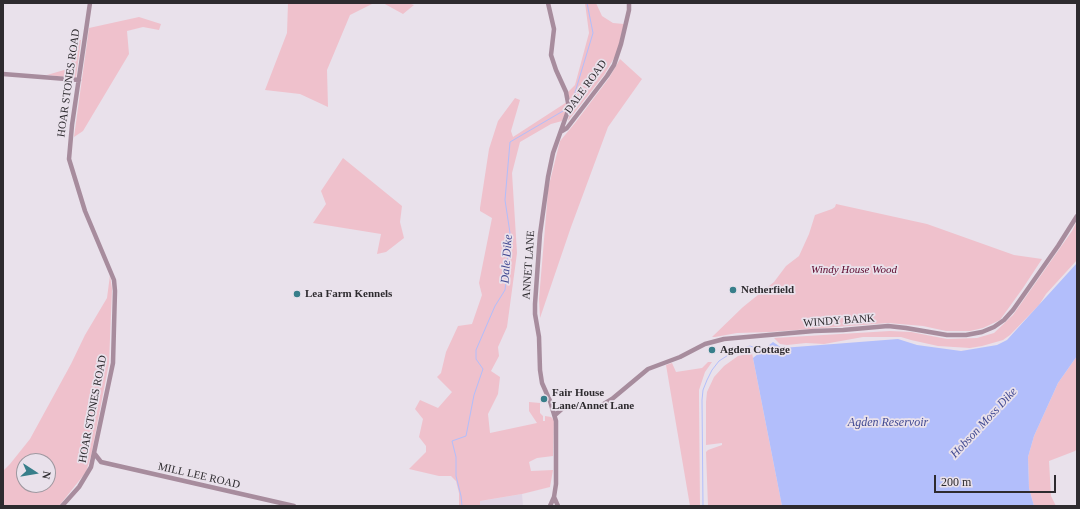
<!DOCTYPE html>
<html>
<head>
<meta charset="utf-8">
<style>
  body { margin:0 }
  #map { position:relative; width:1080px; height:509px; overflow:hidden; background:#e9e1eb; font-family:"Times New Roman",serif }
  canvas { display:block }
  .frame { position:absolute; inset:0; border:4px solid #2e2b2f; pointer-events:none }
  .north { position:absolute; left:16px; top:453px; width:40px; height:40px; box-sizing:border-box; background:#e9e1eb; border:1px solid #9e98a0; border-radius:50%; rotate:102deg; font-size:11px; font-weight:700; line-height:16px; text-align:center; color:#2e2b2f }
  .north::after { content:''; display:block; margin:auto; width:14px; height:18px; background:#387e8a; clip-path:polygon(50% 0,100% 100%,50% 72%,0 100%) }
  .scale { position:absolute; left:934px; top:475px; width:122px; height:18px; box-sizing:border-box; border:2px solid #2e2b2f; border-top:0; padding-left:5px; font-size:12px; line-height:14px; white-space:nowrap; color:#2e2b2f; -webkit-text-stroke:3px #e9e1eb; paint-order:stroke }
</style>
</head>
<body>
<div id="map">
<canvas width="1080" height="509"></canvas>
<div class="frame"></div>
<div class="north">N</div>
<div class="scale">200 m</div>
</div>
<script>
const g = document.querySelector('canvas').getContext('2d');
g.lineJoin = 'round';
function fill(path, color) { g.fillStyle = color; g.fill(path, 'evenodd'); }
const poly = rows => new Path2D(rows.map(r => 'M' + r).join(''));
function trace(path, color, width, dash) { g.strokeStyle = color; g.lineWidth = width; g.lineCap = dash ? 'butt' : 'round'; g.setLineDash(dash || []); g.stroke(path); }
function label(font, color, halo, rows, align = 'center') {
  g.font = font + ' "Times New Roman",serif'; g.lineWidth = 3.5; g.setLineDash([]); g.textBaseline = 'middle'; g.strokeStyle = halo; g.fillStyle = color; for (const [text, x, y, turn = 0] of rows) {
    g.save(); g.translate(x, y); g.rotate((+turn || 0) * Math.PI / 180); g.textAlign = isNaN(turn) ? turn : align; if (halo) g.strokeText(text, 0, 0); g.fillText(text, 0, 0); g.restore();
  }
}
const built = poly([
  [522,494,523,506,480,506,480,501]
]);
const green = poly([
  [288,3,374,3,350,15,327,70,328,107,300,94,265,90,287,33],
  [383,3,408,3,414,5,403,14],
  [585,3,596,3,602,16,613,23,624,24,617,53,604,75,568,121,571,106,568,92,575,85,589,33],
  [139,17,161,24,159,30,143,27,127,31,129,54,83,131,74,137,89,28],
  [74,40,81,40,76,78,47,75,71,68],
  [620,59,642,79,608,127,571,227,540,318,539,299,547,204,548,189,560,141,575,123,609,78],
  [515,98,520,100,511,131,513,137,567,102,568,108,562,121,551,124,520,142,512,173,517,253,507,327,498,347,499,356,491,371,500,377,498,394,488,414,490,433,537,423,529,411,529,402,540,403,540,413,543,416,543,421,545,421,545,416,551,417,554,420,553,456,537,458,529,462,531,471,553,470,550,487,522,494,480,501,480,506,459,506,459,493,456,481,451,476,439,476,409,469,426,452,426,446,419,437,423,419,415,409,420,400,438,408,452,392,437,377,441,373,446,352,458,326,472,324,482,295,479,283,492,218,480,211,480,208,489,149,498,121],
  [343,158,402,206,400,222,404,238,386,252,377,254,381,234,313,223,326,204,321,191],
  [836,204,927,224,1014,255,1042,259,1023,288,1000,320,983,328,970,331,946,331,923,326,888,323,770,332,737,333,715,337,712,337,743,307,774,282,786,266,799,256,809,234,815,215,832,209,835,207],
  [1077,221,1077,260,1046,294,1039,305,1010,335,1003,340,982,346,970,348,938,346,911,340,901,337,863,337,824,344,806,343,787,345,780,344,774,338,890,331,911,332,947,339,977,338,994,333,1013,315,1072,231],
  [110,275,112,289,109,363,91,456,86,472,59,506,3,506,3,471,10,464,30,439,71,364,85,335,107,298],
  [24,461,48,461,48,485,24,485],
  [752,353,782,506,708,506,706,452,708,450,722,445,722,443,706,445,706,402,707,392,714,377,724,366,738,356],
  [1077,356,1077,449,1075,451,1049,461,1051,496,1056,506,1034,506,1029,488,1028,457,1034,436,1058,383],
  [708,362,712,362,705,372,699,390,699,400,700,506,690,506,666,365,672,363,676,372,702,368]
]);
const water = poly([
  [1077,263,1077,356,1058,383,1034,436,1028,457,1029,488,1034,506,782,506,753,358,773,342,782,348,898,339,917,345,961,351,997,345,1007,340]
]);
const stream = poly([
  [570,103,573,99,593,33,587,3],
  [462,506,461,496,456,476,456,457,452,441,466,436,474,395,483,369,476,359,476,350,495,306,505,290,508,266,507,251,510,233,505,200,510,142,563,111,567,107],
  [703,506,702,400,703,390,707,380,712,370,719,361,736,350,750,346,764,351]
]);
const minor = poly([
  [548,3,554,29,551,55,556,70,566,92,569,108,553,153,548,177,540,234,535,304,535,314,539,337,540,370,542,383,550,401,556,421,556,484,554,497,550,506],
  [3,74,79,80],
  [562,131,567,128,607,76,614,65,621,44,629,10,629,3],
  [555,415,563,408,593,407,602,405,612,399,648,369,680,357,705,344,724,339,814,331,843,330,888,326,906,328,947,335,966,335,982,332,994,327,1004,320,1013,310,1058,246,1077,216],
  [94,453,101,462,294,506],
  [554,497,558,506],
  [62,506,79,487,91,467,113,363,115,291,114,280,85,211,69,159,72,125,90,3]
]);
const markers = [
  [733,290,4,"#387e8a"],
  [297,294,4,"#387e8a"],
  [712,350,4,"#387e8a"],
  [544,399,4,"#387e8a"]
];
const streetNames = [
  ["HOAR STONES ROAD",69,83,-82],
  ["DALE ROAD",586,87,-54],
  ["ANNET LANE",529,265,-86],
  ["WINDY BANK",839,321,-4],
  ["HOAR STONES ROAD",93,409,-79],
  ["MILL LEE ROAD",199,476,13]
];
const parkNames = [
  ["Windy House Wood",854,270]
];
const poiNames = [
  ["Netherfield",741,290],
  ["Lea Farm Kennels",305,294],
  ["Agden Cottage",720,350],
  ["Fair House",552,393],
  ["Lane/Annet Lane",552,406]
];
const waterNames = [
  ["Dale Dike",507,259,-86],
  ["Agden Reservoir",888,423],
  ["Hobson Moss Dike",984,423,-47]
];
fill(built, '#e1d5e5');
fill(green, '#efc1cc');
fill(water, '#b2befb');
trace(stream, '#b2befb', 1);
trace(minor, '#a78c9d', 4.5);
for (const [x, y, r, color] of markers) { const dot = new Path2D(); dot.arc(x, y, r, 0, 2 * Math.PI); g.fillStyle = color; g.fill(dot); trace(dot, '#e9e1eb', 1.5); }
label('11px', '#2e2b2f', '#e9e1eb', streetNames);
label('italic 11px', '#5a062a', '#e9e1eb', parkNames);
label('bold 11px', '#2e2b2f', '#e9e1eb', poiNames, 'left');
label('italic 12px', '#424a92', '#e9e1eb', waterNames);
</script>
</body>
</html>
